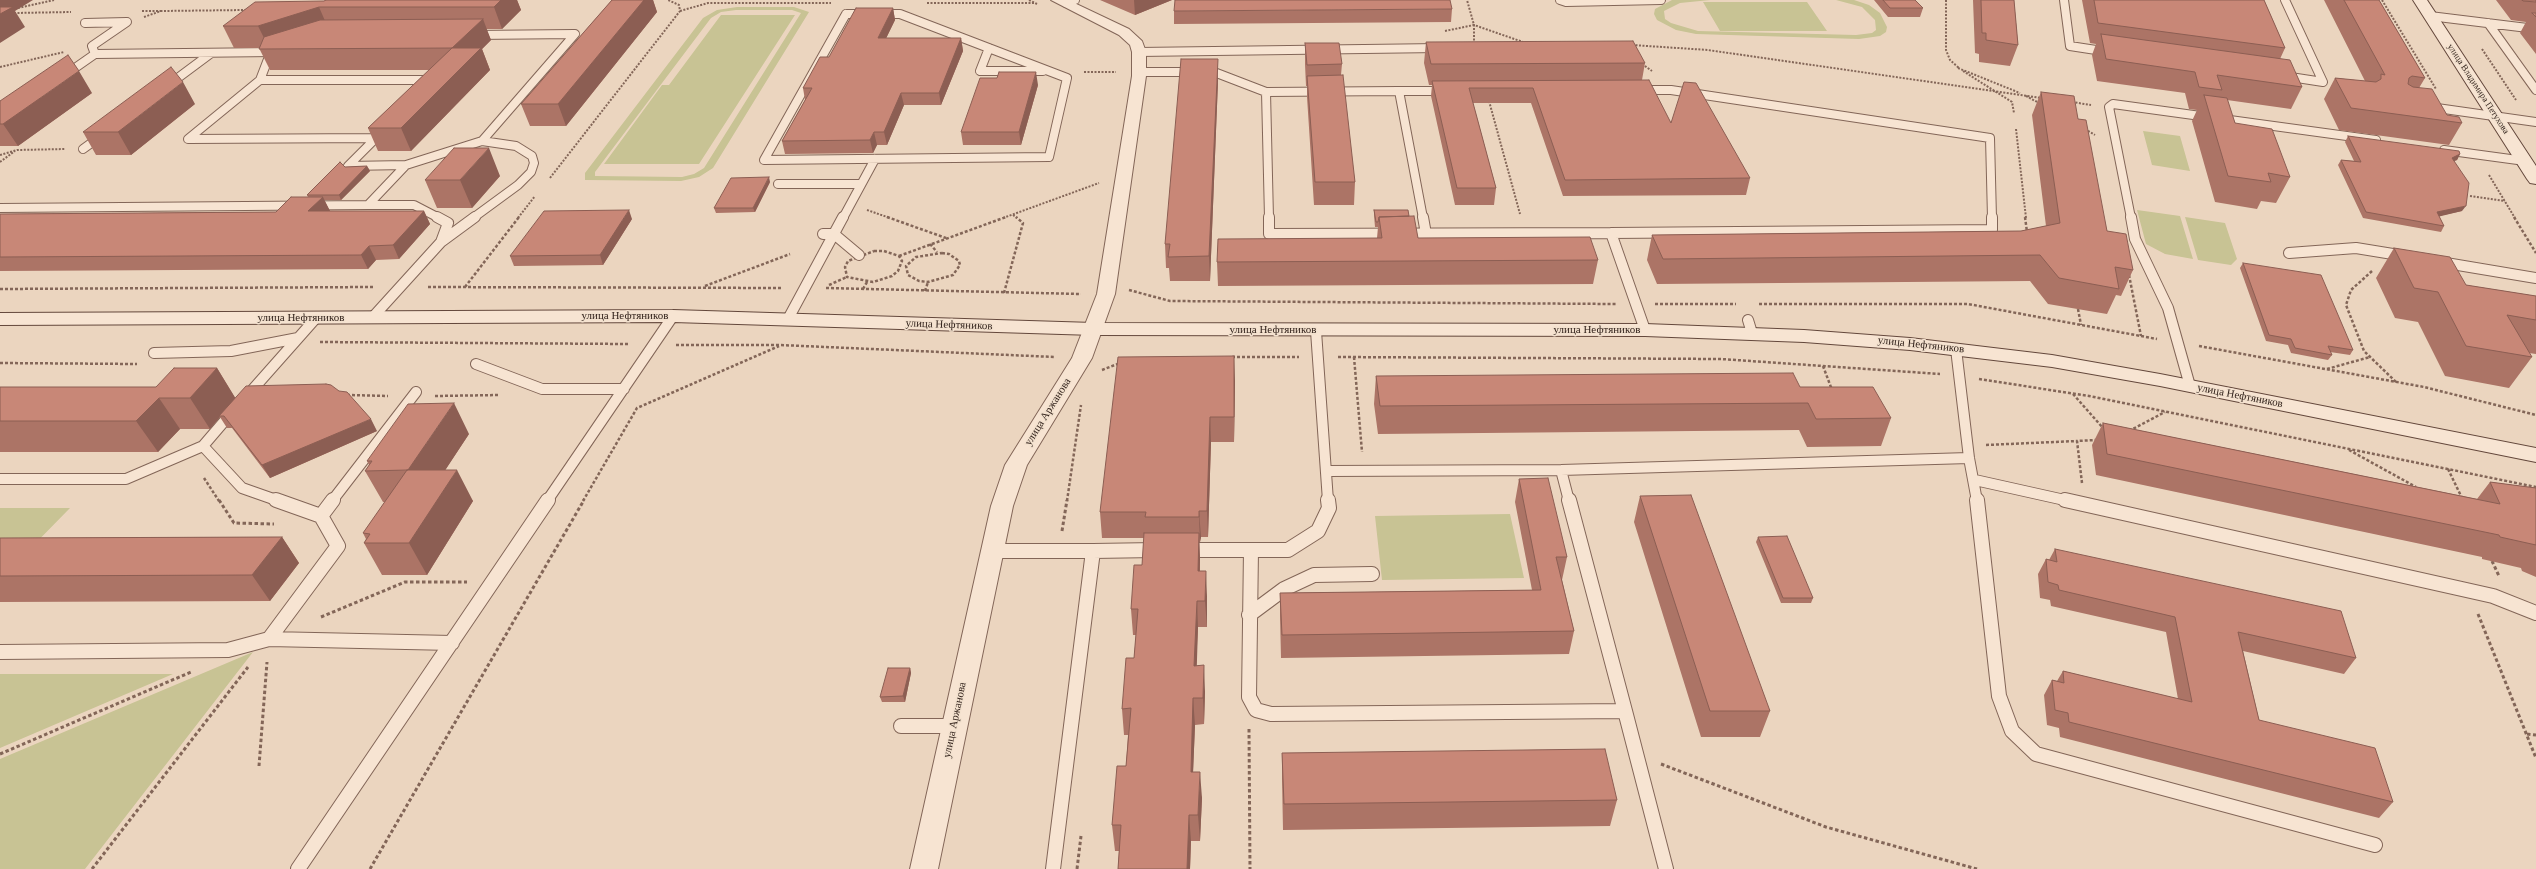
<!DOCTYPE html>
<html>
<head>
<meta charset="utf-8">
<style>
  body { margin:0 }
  canvas { display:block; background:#ebd5bf }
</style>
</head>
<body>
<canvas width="2536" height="869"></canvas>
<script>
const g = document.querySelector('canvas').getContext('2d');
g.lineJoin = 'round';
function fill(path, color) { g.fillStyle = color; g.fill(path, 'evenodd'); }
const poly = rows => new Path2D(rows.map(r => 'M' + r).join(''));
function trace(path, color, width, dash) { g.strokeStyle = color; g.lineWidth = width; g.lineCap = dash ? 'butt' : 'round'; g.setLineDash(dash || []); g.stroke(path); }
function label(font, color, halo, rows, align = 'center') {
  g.font = font + ' "Times New Roman",serif'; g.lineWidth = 3; g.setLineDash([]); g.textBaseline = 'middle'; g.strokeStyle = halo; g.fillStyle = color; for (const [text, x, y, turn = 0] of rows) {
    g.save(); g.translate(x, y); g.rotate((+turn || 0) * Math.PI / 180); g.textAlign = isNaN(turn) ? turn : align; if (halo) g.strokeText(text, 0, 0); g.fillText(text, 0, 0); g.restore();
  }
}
const green = poly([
  [1672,0,1710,0,1680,3,1664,11,1665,19,1671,23,1698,31,1856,35,1872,33,1876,30,1875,20,1862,7,1836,0,1786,0,1854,0,1869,5,1880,13,1887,27,1886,32,1880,36,1859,39,1696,34,1676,30,1657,20,1654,14,1655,9],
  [1703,2,1807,2,1827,31,1720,31],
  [737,7,794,7,809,12,713,168,699,177,681,181,585,180,585,173,703,18,717,10],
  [736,10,792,10,801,13,704,168,694,174,682,177,595,176,595,172,711,18,721,12],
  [721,15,795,15,699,164,604,164,662,85,669,85],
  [2143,131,2180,136,2190,171,2152,165],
  [2137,210,2180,216,2193,259,2165,254,2146,244],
  [2185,217,2225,223,2237,259,2231,265,2198,260],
  [0,508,70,508,23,556,0,556],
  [1510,514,1524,578,1382,580,1375,516],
  [253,652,85,869,0,869,0,759],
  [0,674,173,674,0,748]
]);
const pathFar2 = poly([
  [1029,0,1037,4],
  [1946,0,1946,50,1950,60,1959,68],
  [2382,0,2436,89],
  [927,3,1034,3],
  [18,8,54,0],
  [142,11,161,11],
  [680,11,708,3,831,3],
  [14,13,71,12],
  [144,17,161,11,246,10],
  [1445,31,1474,25,1467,0],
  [1474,44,1474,25,1523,42],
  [1632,45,1708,50,2041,98],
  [2482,49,2516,100],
  [1642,64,1652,71],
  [0,67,64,52],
  [1958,68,2020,93],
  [1963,71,2012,102,2014,113],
  [1084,72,1116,72],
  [2026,96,2039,103],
  [1489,101,1520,214],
  [2072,102,2091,105],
  [2016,129,2026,218],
  [2085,129,2095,135],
  [0,155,17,150,65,149],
  [0,162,15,151],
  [2489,175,2515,218],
  [550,178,680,11,679,5,668,0],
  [2470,196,2505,201],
  [867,210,890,218],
  [1013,215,1017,218],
  [518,218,535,196],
  [1003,218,1099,183]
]);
const pathFar1 = poly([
  [887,217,946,238],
  [2025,217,2027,232],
  [2514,217,2536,253],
  [930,244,937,252],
  [874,251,884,251,899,256,902,261,898,271,892,276,873,282,847,277,845,267,848,261,874,251],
  [942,253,949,254,959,261,960,265,953,275,928,282,919,281,908,275,906,266,916,257,942,253],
  [899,256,1006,217],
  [2372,271,2351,290,2346,305,2364,351,2396,382],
  [2129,275,2141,336],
  [829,285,847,277],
  [705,286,790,254],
  [428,287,783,288],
  [465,287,519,217],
  [826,288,1081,294],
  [0,289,373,287],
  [863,289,867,282],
  [1129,290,1170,301,1616,304],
  [925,291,928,282],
  [1004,293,1023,223,1016,217],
  [1655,304,1736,304],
  [1759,304,1968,304,2157,339],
  [2078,309,2081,325],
  [320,342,629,344],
  [676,345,780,345,1055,357],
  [2199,346,2424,387,2536,415],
  [1232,357,1299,357],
  [1338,357,1721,359,1940,374],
  [1354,357,1362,452],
  [0,363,137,364],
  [1823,366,1832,390],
  [2327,369,2370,357],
  [1102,370,1120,363],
  [1979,379,2089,396,2536,487],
  [2073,394,2103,428],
  [347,395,388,396],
  [435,396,500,395],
  [2129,431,2165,412],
  [1986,445,2077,441],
  [2349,450,2416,487],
  [2448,469,2462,498],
  [204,478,219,501],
  [2082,483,2077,441,2096,440],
  [583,501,637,408,779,346],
  [1067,501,1081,405]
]);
const path = poly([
  [219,500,234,523,274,524],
  [1062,531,1067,500],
  [2492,561,2499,576],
  [2478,614,2536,758],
  [321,617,405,582,467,582],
  [1249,729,1250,869],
  [2527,734,2536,735],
  [0,754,191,672],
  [1661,764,1826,827,1977,869],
  [259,766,267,662],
  [92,869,248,667],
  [370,869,584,500],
  [1077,869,1081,836]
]);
const serviceFar2 = poly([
  [1560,0,1566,2,1661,0],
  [2064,0,2070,46,2109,52],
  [1066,3,1075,0],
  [846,14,900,14,1067,78,1049,157,764,160,846,14],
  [2430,16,2536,29],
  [85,23,127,22,92,46,95,54],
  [2488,23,2536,90],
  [989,48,980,71,1043,71],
  [1139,52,1439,48],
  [1139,72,1214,72,1266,92,1269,218],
  [65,75,95,54,275,52],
  [2284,76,2323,82,2285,0],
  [260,80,270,54],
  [167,86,210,54],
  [1640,90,1671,90,1990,138,1992,218],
  [1399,91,1447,91],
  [1266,92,1399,91,1423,218],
  [2430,107,2536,122],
  [384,130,348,166,406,165],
  [376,138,188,139,260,80,434,80],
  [83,149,101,136],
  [2444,150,2525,161],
  [778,184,861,184],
  [368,205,414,205,439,218],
  [0,208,368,205,406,165,482,141],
  [473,218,518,185,531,172,534,163,532,156,516,146,482,141,575,34,474,35],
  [843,218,875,159],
  [2131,218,2109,107,2113,104,2376,140]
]);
const serviceFar1 = poly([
  [437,217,448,223,441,242],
  [1269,217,1269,234,1611,233,1645,330],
  [1423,217,1426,234],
  [2131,217,2135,239,2168,308,2190,386],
  [1611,233,1992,230,1992,217],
  [823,234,834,234,859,255],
  [2289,253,2356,248,2405,256],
  [2440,262,2536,278],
  [372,318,441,242,475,217],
  [788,319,843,217],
  [1748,320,1752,333],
  [1316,331,1328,501],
  [1956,349,1969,458,1977,501],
  [154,353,231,351,298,338],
  [476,364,542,389,624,389],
  [246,397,316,318],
  [203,446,242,488,279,501],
  [1561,470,1569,501],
  [1327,471,1561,470,1969,458],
  [0,479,126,479,203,446,233,411],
  [1975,480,2069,501],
  [332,501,416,392],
  [547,501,673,316]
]);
const service = poly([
  [1977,500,1999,696,2012,731,2036,754,2375,845],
  [2065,500,2493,596,2536,613],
  [321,516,333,500],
  [1185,550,1288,550,1318,531,1329,508,1328,500],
  [1251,550,1249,697,1256,710,1271,714,1625,711,1569,500],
  [991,551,1093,551,1053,869],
  [1093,551,1156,550],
  [1249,615,1284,589,1314,575,1372,574],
  [269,639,338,546,321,516,276,500],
  [0,652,228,650,269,639,452,643],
  [1625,711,1666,869],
  [901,726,954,726],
  [298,869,548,500]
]);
const minor = poly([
  [1051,0,1068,0,1129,29,1142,41,1146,52,1146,76,1115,294,1092,358,1027,465,1013,506,938,869,910,869,991,506,1005,465,1072,358,1097,294,1132,76,1132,52,1130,45,1119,35,1051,0]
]);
const secondary = poly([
  [2413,0,2427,0,2536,166,2536,184,2530,183,2527,179,2413,0],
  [673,310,1094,323,1645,324,1804,330,1910,338,2052,355,2160,374,2536,448,2536,462,2160,386,2052,367,1910,350,1804,342,1645,336,1094,335,673,322,0,325,0,313,673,310]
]);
const wall = poly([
  [326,0,517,0,521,10,502,29,486,29,491,40,482,49,490,70,411,151,378,151,368,128,429,70,270,70,259,48,234,48,223,26,324,1],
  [612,0,653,0,657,12,566,126,530,126,521,104],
  [1100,0,1172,0,1135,15],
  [1874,0,1915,0,1923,8,1920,17,1888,17],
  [1973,0,2014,0,2018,45,2010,66,1979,62,1979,54,1975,53],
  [2082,0,2264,0,2285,48,2280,59,2302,87,2291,109,2227,100,2235,123,2290,177,2276,203,2261,201,2257,209,2215,202,2192,121,2197,110,2189,109,2185,93,2097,81,2092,55,2096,44,2090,43],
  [2324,0,2379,0,2425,78,2419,88,2447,115,2462,123,2449,145,2339,130,2324,99,2335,78,2365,81],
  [2496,0,2536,0,2536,54,2520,33,2526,22,2511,20],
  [893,8,895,20,886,38,961,38,963,51,941,105,904,105,887,145,877,145,873,153,785,154,782,141,805,100,803,88],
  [1452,9,1451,22,1174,24,1174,11],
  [1426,42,1645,63,1642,80,1671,123,1750,178,1746,195,1563,196,1531,103,1473,103,1496,188,1494,205,1455,205,1431,96,1432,85,1429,85,1424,63],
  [1305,43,1342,64,1341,75,1355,182,1354,205,1314,205,1307,97,1307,86,1306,86,1305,64],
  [1218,81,1210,281,1170,281,1169,268,1166,268,1165,244],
  [1038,85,1021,145,963,145,961,132],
  [2041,92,2078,119,2107,231,2133,270,2121,296,2116,295,2107,314,2048,304,2030,281,1657,284,1647,260,1652,235,2021,231,2046,226,2032,115],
  [92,93,18,146,0,146,0,101],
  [195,104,131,155,96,155,83,132],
  [2348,136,2460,154,2457,160,2454,161,2462,211,2439,216,2444,226,2441,232,2363,218,2338,165,2341,160,2354,161,2345,142],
  [367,166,370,171,341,200,324,200,330,211,329,211,424,211,430,224,399,259,376,260,368,269,0,271,0,214,276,212,308,197,307,195,345,167],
  [500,176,472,208,437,208,425,180],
  [770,182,755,212,716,213,714,208],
  [1374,210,1409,216,1418,238,1598,260,1593,284,1218,286,1217,262,1377,238,1378,227,1375,227,1374,215],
  [632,219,603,265,514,266,510,256],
  [2394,248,2466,285,2536,296,2536,354,2529,353,2532,357,2509,388,2445,376,2418,322,2395,318,2376,278],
  [2243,263,2353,350,2350,355,2330,352,2332,355,2328,360,2291,353,2288,345,2266,341,2240,268],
  [217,368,235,398,377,431,270,478,232,428,227,428,220,417,210,429,180,429,158,452,0,452,0,387,156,387],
  [1376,376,1800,387,1891,418,1881,446,1807,447,1799,430,1378,434,1374,404],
  [1235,381,1234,442,1211,442,1208,537,1201,537,1200,542,1199,542,1200,559,1200,571,1207,597,1207,627,1198,627,1196,665,1205,692,1204,724,1195,725,1193,772,1202,798,1200,841,1191,841,1190,869,1118,869,1119,851,1115,851,1112,825,1126,766,1128,735,1124,735,1122,709,1134,658,1136,635,1133,635,1131,609,1142,565,1144,538,1102,538,1100,512],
  [2103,423,2477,499,2490,482,2536,488,2536,577,2522,571,2521,568,2482,559,2482,557,2096,475,2092,445],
  [469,434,445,470,473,501,427,575,382,575,364,543,366,539,363,533,385,502,383,502,365,471,369,465,367,461],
  [1519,479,1567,557,1562,580,1574,631,1569,654,1281,658,1280,616,1280,593,1532,590,1515,502],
  [1640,496,1770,711,1760,737,1701,737,1634,522],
  [282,537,299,563,270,601,0,602,0,538],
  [1758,537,1813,598,1811,603,1781,603,1756,542],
  [2055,549,2356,658,2344,674,2243,651,2259,720,2393,802,2379,818,2060,737,2059,728,2047,725,2044,695,2052,680,2057,681,2063,671,2178,699,2166,632,2051,606,2050,600,2040,598,2038,574,2046,559,2049,560],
  [910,668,911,673,905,702,882,702,880,697],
  [1282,753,1617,800,1610,826,1283,830,1282,779]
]);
const shadedWall = poly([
  [0,0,33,0,15,11,25,27,0,43],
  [501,0,517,0,521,10,502,29,494,7],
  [644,0,653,0,657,12,566,126,558,104],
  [1134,0,1172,0,1135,15],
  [319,7,329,30,269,48,258,26],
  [893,8,895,20,880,51,878,38],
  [483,19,491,40,482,49,490,70,411,151,401,128,452,48],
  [961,38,963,51,941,105,939,93],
  [1218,59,1218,81,1210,281,1209,256],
  [79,71,92,93,18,146,3,124],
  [1036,72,1038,85,1021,145,1019,132],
  [183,82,195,104,131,155,118,132],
  [901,93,904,105,887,145,884,132],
  [874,132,877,145,873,153,870,140],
  [489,148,500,176,472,208,460,180],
  [2460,154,2457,160,2449,163,2452,158],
  [367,166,370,171,341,200,339,195],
  [769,177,770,182,755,212,753,208],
  [323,197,330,211,315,225,308,211],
  [2466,206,2462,211,2433,218,2437,212],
  [629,210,632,219,603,265,600,255],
  [424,211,430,224,399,259,393,245],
  [369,246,376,260,368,269,361,255],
  [1234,356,1235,381,1234,442],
  [217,368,236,399,219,416,220,417,210,429,190,398],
  [159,398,180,429,158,452,136,421],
  [454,403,469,434,425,501,408,470],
  [1210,417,1211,442,1208,537,1207,511],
  [371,419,377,431,270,478,262,465],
  [457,470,473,501,427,575,409,543],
  [1199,511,1201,537,1200,542,1199,517],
  [1199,533,1200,559,1199,598,1198,571],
  [282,537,299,563,270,601,252,575],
  [1206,571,1207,597,1207,627,1205,601],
  [1197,601,1198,627,1196,692,1194,666],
  [1204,665,1205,692,1204,724,1203,698],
  [910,668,911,673,905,702,903,696],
  [1193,698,1195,725,1192,798,1191,772],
  [1200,772,1202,798,1200,841,1198,815],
  [1189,815,1191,841,1190,869,1187,869]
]);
const building = poly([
  [326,0,501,0,494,7,319,7,258,26,223,26,255,2,324,1,326,0],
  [612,0,644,0,558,104,521,104,612,0],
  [1175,0,1450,0,1452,9,1174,11,1175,0],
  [1883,0,1915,0,1923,8,1890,8,1883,0],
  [1981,0,2014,0,2018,45,1986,40,1986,33,1982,33,1981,0],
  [2094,0,2264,0,2285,48,2098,23,2094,0],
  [2344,0,2379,0,2425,78,2412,76,2409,78,2408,84,2413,87,2432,89,2447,115,2459,117,2462,123,2351,108,2335,78,2376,82,2381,79,2381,74,2385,75,2344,0],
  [2522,0,2536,0,2536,2,2523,1,2522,0],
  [0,7,13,7,0,14,0,7],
  [856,8,893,8,878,38,961,38,939,93,901,93,884,132,874,132,870,140,782,141,812,88,803,88,820,57,829,57,856,8],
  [2532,13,2536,13,2536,17,2532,13],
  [483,19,452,48,259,49,264,37,320,20,483,19],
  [2101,34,2290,60,2302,87,2217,75,2222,90,2199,87,2195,72,2106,59,2101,34],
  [1633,41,1645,63,1431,64,1426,42,1633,41],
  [1305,43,1339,43,1342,64,1307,65,1305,43],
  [452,48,481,48,401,128,368,128,452,48],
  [68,55,79,71,3,124,0,124,0,101,68,55],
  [1181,59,1218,59,1209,256,1168,257,1170,244,1165,244,1181,59],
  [171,67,183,82,118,132,83,132,171,67],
  [999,72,1036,72,1019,132,961,132,980,78,997,78,999,72],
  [1343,75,1355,182,1315,182,1307,76,1343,75],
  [1649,80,1671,123,1684,82,1696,83,1750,178,1565,180,1533,88,1469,88,1496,188,1457,188,1432,81,1649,80],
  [2041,92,2074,96,2078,119,2086,120,2107,231,2126,234,2133,270,2115,267,2119,289,2059,278,2040,255,1663,259,1652,235,2021,231,2060,223,2041,92],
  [2204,95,2227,98,2235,123,2272,129,2290,177,2268,173,2271,182,2228,176,2204,95],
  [2348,136,2459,151,2460,154,2452,158,2469,183,2466,206,2437,212,2444,226,2366,212,2341,160,2361,162,2348,136],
  [454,148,489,148,460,180,425,180,454,148],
  [340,162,345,167,367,166,339,195,307,195,340,162],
  [769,177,753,208,714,208,731,178,769,177],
  [291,197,323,197,308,211,424,211,393,245,369,246,361,255,0,257,0,214,276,212,291,197],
  [629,210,600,255,510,256,544,211,629,210],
  [1374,210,1408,210,1409,216,1379,217,1378,222,1376,222,1374,210],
  [1414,216,1418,238,1590,237,1598,260,1217,262,1218,239,1382,238,1379,217,1414,216],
  [2394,248,2450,257,2466,285,2536,296,2536,320,2507,315,2532,357,2466,346,2438,292,2414,288,2394,248],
  [2243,263,2321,275,2353,350,2328,346,2332,355,2295,348,2291,339,2269,335,2243,263],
  [1234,356,1234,417,1210,417,1207,511,1199,511,1199,517,1145,517,1146,512,1100,512,1118,357,1234,356],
  [174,368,217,368,190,398,159,398,136,421,0,421,0,387,156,387,174,368],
  [1793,373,1800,387,1873,387,1891,418,1816,419,1808,403,1380,406,1376,376,1793,373],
  [326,384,331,385,339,391,347,392,371,419,262,465,224,416,219,416,246,386,326,384],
  [454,403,408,470,365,471,372,461,367,461,408,404,454,403],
  [2103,423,2500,504,2490,482,2536,488,2536,545,2500,537,2499,535,2107,454,2103,423],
  [407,470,457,470,409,543,364,543,370,534,363,533,407,470],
  [1548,478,1567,557,1556,557,1574,631,1282,635,1280,593,1541,590,1519,479,1548,478],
  [1691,495,1770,711,1710,711,1640,496,1691,495],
  [1144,533,1199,533,1198,571,1206,571,1205,601,1197,601,1194,666,1204,665,1203,698,1193,698,1191,772,1200,772,1198,815,1189,815,1187,869,1118,869,1121,825,1112,825,1117,766,1126,766,1131,708,1122,709,1126,658,1134,658,1138,609,1131,609,1134,565,1142,565,1144,533],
  [1787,536,1813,598,1783,598,1758,537,1787,536],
  [282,537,252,575,0,576,0,538,282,537],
  [2055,549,2341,611,2356,658,2238,632,2259,720,2375,748,2393,802,2069,722,2068,713,2055,710,2052,680,2064,683,2063,671,2192,702,2175,617,2059,590,2058,585,2048,582,2046,559,2057,562,2055,549],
  [888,668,910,668,903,696,880,697,888,668],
  [1605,749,1617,800,1284,804,1282,753,1605,749]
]);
const farStreetnames = [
  ["улица Владимира Петухова",2478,89,57]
];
const streetNames = [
  ["улица Нефтяников",625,316],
  ["улица Нефтяников",301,318],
  ["улица Нефтяников",949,325,2],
  ["улица Нефтяников",1273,330],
  ["улица Нефтяников",1597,330],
  ["улица Нефтяников",1921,345,6],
  ["улица Нефтяников",2240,396,11],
  ["улица Аржанова",1048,412,-58],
  ["улица Аржанова",955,720,-78]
];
fill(green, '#c8c394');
trace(serviceFar2, '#836658', 10);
trace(serviceFar1, '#836658', 12);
trace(service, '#836658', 16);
trace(minor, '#836658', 2);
trace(secondary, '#64483c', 2);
trace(pathFar2, '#836658', 2, [2, 1.5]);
trace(pathFar1, '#836658', 2.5, [3, 2]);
trace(path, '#836658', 3, [3.5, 2.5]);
trace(serviceFar2, '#f7e4d2', 8);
trace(serviceFar1, '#f7e4d2', 10);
trace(service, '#f7e4d2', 14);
fill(minor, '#f7e4d2');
fill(secondary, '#f7e4d2');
fill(wall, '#ac7466');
fill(shadedWall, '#8c5e53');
fill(building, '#c88777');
trace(building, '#8c5e53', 1);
label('9px', '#33231c', '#f3e1ce', farStreetnames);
label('11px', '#33231c', '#f3e1ce', streetNames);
</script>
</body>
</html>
